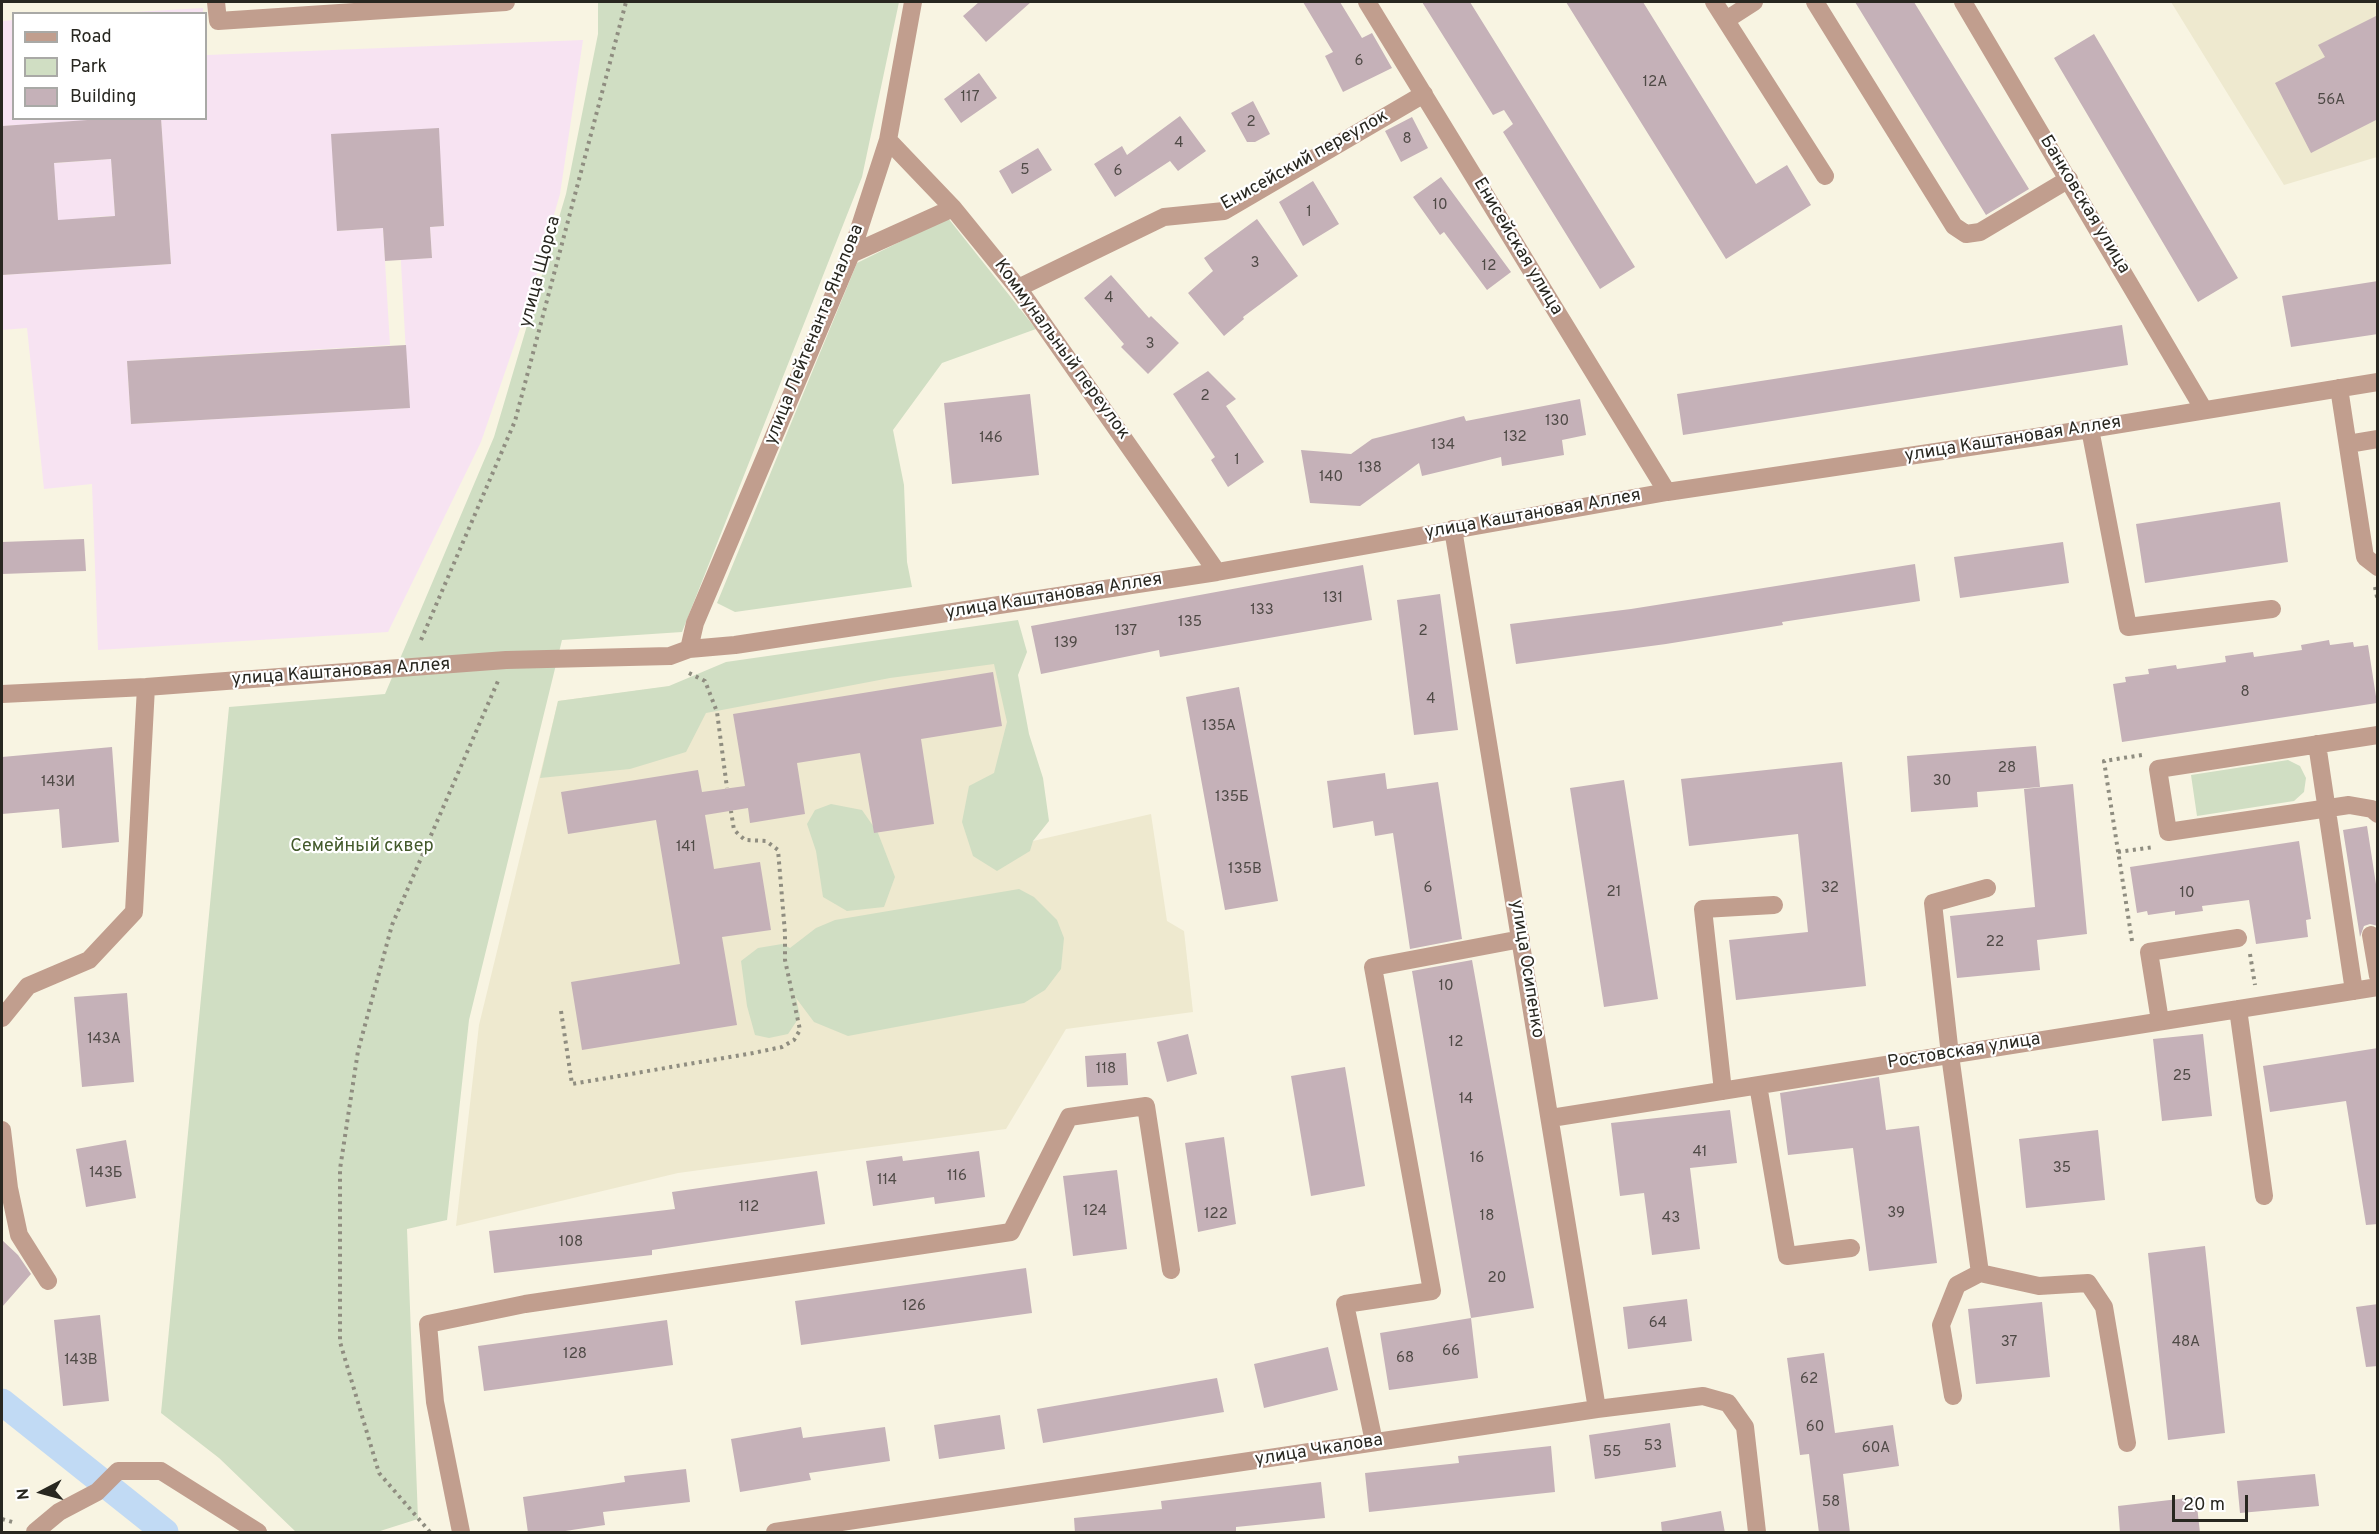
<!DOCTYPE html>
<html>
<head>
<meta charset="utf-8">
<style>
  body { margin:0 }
  #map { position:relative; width:2379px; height:1534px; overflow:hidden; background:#f8f4e2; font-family:Overpass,sans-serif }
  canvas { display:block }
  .frame { position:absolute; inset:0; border:3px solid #282720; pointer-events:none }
  .legend { position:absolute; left:12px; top:12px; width:195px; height:108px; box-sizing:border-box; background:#fff; border:2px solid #a9a9a6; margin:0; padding:8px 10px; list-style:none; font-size:18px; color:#282720 }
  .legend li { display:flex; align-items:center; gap:12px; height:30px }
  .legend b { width:30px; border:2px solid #a9a9a6 }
  .north { position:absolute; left:12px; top:1462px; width:60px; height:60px; -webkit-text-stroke:4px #fff; paint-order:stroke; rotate:264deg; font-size:16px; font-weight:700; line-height:24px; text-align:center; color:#282720 }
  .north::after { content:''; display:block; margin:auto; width:21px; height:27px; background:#282720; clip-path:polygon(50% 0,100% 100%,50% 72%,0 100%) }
  .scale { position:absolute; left:2172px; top:1495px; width:76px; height:27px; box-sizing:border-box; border:3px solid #282720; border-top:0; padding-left:8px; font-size:18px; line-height:21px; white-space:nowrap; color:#282720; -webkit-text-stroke:4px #fff; paint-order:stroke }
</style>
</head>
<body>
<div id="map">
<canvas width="2379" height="1534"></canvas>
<div class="frame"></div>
<ul class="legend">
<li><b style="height:8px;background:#c19e8e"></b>Road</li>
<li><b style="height:16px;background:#d0dec3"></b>Park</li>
<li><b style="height:16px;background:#c5b1b8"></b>Building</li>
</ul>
<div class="north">N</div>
<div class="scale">20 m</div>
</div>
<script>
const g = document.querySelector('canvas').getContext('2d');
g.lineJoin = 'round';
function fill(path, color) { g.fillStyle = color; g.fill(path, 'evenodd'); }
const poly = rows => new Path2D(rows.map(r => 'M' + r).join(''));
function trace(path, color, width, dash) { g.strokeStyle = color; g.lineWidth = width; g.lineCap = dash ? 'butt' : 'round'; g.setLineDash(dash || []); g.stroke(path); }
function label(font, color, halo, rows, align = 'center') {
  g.font = font + ' Overpass,sans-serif'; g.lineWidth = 4.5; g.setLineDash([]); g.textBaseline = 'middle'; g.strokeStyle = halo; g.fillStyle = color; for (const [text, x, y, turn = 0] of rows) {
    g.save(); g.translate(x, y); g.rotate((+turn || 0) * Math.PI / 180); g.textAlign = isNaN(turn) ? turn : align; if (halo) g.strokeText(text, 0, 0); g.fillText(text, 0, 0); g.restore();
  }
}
const built = poly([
  [2171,2,2377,2,2377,157,2284,185],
  [998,643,1033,841,1151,814,1167,921,1184,931,1193,1012,1066,1029,1006,1129,678,1173,456,1226,479,1025,558,701]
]);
const medical = poly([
  [203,8,203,13,117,13],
  [13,20,14,118,116,119,2,126,2,21],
  [206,38,207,55,583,40,560,194,526,311,481,442,388,632,98,650,92,484,44,489,27,328,2,330,2,275,171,264,161,119,206,118],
  [438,128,444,226,430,227,432,258,413,259,411,227,399,227,409,408,131,424,127,361,390,345,383,228,337,231],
  [111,159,115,216,92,217,92,224,58,226,55,177,2,180,2,167]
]);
const green = poly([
  [598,2,899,2,862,177,682,632,562,640,469,1020,447,1220,407,1229,418,1519,377,1532,296,1532,219,1458,161,1413,229,707,385,694,494,437,566,194,598,34],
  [948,218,1036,329,942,363,893,430,904,485,907,562,912,587,735,612,717,603,857,263],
  [1018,620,1027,652,1018,675,1029,734,1043,778,1049,821,1033,841,1030,851,997,871,973,856,962,822,969,786,994,773,1007,722,994,664,890,678,706,713,686,752,630,769,540,778,558,701,669,686,726,662],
  [2288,760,2300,766,2306,778,2304,792,2294,801,2197,816,2191,775],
  [831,804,862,810,878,833,895,877,884,907,847,911,823,897,816,851,807,824,815,810],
  [1019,889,1034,897,1057,920,1064,938,1061,969,1045,990,1024,1003,848,1036,814,1022,796,998,800,1016,788,1034,769,1038,755,1035,747,1006,741,961,758,948,782,944,790,948,816,928,835,920]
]);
const canal = poly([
  [2,1402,165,1532]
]);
const building = poly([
  [979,2,1031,2,986,42,963,16],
  [1303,2,1340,2,1362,38,1372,33,1392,68,1343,92,1325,56,1333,52],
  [1422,2,1470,2,1635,267,1600,289,1503,132,1513,124,1504,110,1493,115],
  [1566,2,1643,2,1756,184,1787,165,1811,205,1726,259],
  [1855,2,1914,2,2029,189,1986,215],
  [2378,15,2378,119,2311,153,2275,83,2325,57,2318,45],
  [2094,34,2238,278,2198,302,2054,58],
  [979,73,997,98,961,123,944,99],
  [1253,101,1270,134,1255,142,1247,142,1231,113],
  [1180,116,1206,151,1178,171,1170,161,1115,197,1094,164,1122,146,1127,155],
  [1412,117,1428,148,1401,162,1385,131],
  [116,118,161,118,171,264,2,275,2,126],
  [111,159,115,216,58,220,54,163],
  [439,128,444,226,430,227,432,258,385,261,383,228,337,231,331,134],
  [1038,148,1052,170,1012,194,999,171],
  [1441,177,1511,272,1487,290,1444,232,1440,235,1413,197],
  [1313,181,1339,224,1303,246,1279,202],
  [1257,219,1298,276,1243,317,1244,319,1224,336,1188,293,1213,271,1204,258],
  [1111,275,1149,318,1151,316,1179,343,1148,374,1121,347,1124,344,1084,298],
  [2378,281,2378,334,2291,347,2282,296],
  [2122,325,2128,365,1683,435,1677,394],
  [406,345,410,408,131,424,127,361],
  [1208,371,1236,399,1226,406,1264,462,1228,487,1211,460,1215,457,1173,394],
  [1030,394,1039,475,952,484,944,403],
  [1580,399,1586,435,1562,440,1564,455,1502,466,1501,457,1422,476,1419,463,1360,506,1310,503,1301,450,1351,454,1372,439,1464,416,1466,421],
  [2280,502,2288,562,2145,583,2136,524],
  [84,539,86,571,2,574,2,542],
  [2063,542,2069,583,1960,598,1954,557],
  [1915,564,1920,601,1782,622,1783,625,1666,644,1516,664,1510,624,1631,609],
  [1363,565,1372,620,1160,657,1159,650,1041,674,1031,626],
  [1440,594,1458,730,1414,735,1397,600],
  [2329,640,2330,645,2353,642,2354,647,2368,645,2377,703,2122,742,2113,684,2126,682,2125,677,2149,674,2148,669,2176,665,2177,669,2226,662,2225,656,2253,652,2254,657,2302,650,2301,645],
  [993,672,1002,726,921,739,934,824,874,833,860,753,797,763,805,814,750,823,748,808,705,815,714,869,760,862,771,930,722,937,737,1025,582,1050,571,982,680,964,656,820,568,834,561,792,698,770,702,792,745,786,733,714],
  [1239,687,1278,901,1225,910,1186,697],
  [2036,746,2040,787,1977,792,1978,807,1911,812,1907,756],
  [112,747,119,842,62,848,59,809,2,814,2,757],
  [1842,762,1866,986,1736,1000,1729,940,1808,932,1798,834,1689,846,1681,779],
  [1385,773,1387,789,1438,782,1462,939,1410,949,1393,833,1375,836,1373,821,1333,828,1327,781],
  [1624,780,1658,999,1604,1007,1570,788],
  [2073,784,2087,934,2037,940,2040,970,1957,978,1950,916,2035,907,2024,789],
  [2367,826,2378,897,2378,926,2370,924,2364,926,2360,937,2343,830],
  [2299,841,2311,919,2306,920,2308,937,2256,944,2249,900,2202,906,2203,911,2175,915,2175,911,2148,915,2147,911,2137,913,2130,867],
  [1472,960,1534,1308,1471,1318,1412,971],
  [127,993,134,1082,82,1087,74,997],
  [1188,1034,1197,1074,1167,1082,1157,1042],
  [2203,1034,2212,1116,2162,1121,2153,1039],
  [2378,1048,2378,1224,2366,1225,2346,1101,2270,1112,2263,1066],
  [1126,1053,1128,1085,1087,1087,1085,1056],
  [1345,1067,1365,1186,1311,1196,1291,1076],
  [1879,1077,1886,1130,1919,1126,1937,1263,1869,1271,1853,1148,1788,1155,1780,1093],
  [1730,1110,1737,1163,1690,1168,1700,1249,1652,1255,1644,1193,1620,1196,1611,1123],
  [2098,1130,2105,1200,2026,1208,2019,1139],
  [1224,1137,1236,1224,1198,1232,1185,1143],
  [126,1140,136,1198,86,1207,76,1149],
  [979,1151,985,1197,935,1204,934,1197,873,1206,866,1161,902,1156,903,1161],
  [1117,1170,1127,1249,1073,1256,1063,1176],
  [817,1171,825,1224,652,1250,652,1255,494,1273,489,1231,675,1209,672,1192],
  [2,1240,18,1255,31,1274,2,1307],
  [2205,1246,2225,1433,2168,1440,2148,1253],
  [1026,1268,1032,1313,801,1345,795,1301],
  [1687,1299,1692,1341,1628,1349,1623,1307],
  [2042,1302,2050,1377,1976,1384,1968,1309],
  [2378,1304,2378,1366,2366,1367,2356,1307],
  [100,1315,109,1401,63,1406,54,1320],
  [1471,1318,1478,1378,1389,1390,1380,1333],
  [667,1320,673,1365,484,1391,478,1346],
  [1328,1347,1338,1390,1264,1408,1254,1364],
  [1824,1353,1835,1433,1893,1425,1899,1466,1843,1474,1850,1533,1819,1533,1809,1454,1800,1455,1787,1358],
  [1217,1378,1224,1412,1043,1443,1037,1409],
  [1000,1415,1005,1449,939,1459,934,1425],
  [1670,1423,1676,1467,1595,1479,1589,1435],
  [801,1427,803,1438,885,1427,890,1461,809,1473,811,1480,740,1492,731,1439],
  [1551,1446,1555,1492,1369,1512,1365,1473,1459,1463,1458,1456],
  [686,1469,690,1502,603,1512,605,1525,552,1533,528,1533,523,1497,625,1482,624,1476],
  [2315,1474,2319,1506,2240,1513,2237,1481],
  [1321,1482,1325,1518,1236,1527,1236,1533,1075,1533,1074,1518,1162,1509,1161,1501],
  [2196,1497,2200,1533,2120,1533,2118,1506],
  [1721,1511,1725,1533,1662,1533,1661,1522]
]);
const path = poly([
  [2375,587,2378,602],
  [421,640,515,421,626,2],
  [689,673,705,681,717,712,727,788],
  [2118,852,2154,847],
  [2132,941,2104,761,2142,755],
  [2250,954,2255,985],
  [561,1011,572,1084,753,1053,782,1047,794,1040,800,1030,785,960,785,933,778,850,766,841,745,840,734,830,731,811],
  [2,1519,16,1523],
  [430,1532,379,1473,340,1342,340,1169,358,1051,392,925,498,681]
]);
const minor = poly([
  [216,2,218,21,506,2],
  [1367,2,1667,492],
  [1714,2,1825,176],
  [1815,2,1954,226,1966,234,1980,232,2069,179],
  [1963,2,2204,410],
  [1726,20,1754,2],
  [888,140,953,208,1018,288,1217,572],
  [851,254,953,208],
  [1018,288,1164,217,1224,211,1424,94],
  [2339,388,2365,557,2378,567],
  [2090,429,2128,627,2272,609],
  [2348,444,2378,439],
  [1453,529,1597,1409],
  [689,649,695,623,851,254,888,140,913,2],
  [2,694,146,687,506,660,670,656,689,649,735,645,1217,572,1667,492,2090,429,2378,382],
  [2378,735,2158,769,2168,832,2349,805,2372,809,2378,814],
  [2317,744,2354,991],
  [2371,935,2378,976],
  [2238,1009,2264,1196],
  [2,1018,28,986,89,960,134,912,146,687],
  [2160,1021,2149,952,2238,938],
  [1758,1085,1787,1256,1851,1248],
  [1723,1091,1703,909,1774,905],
  [1551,1118,2378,987],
  [2,1130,9,1188,19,1235,48,1281],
  [1980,1273,2039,1286,2088,1283,2104,1307,2127,1443],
  [1953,1396,1941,1325,1957,1285,1980,1273,1950,1055,1933,903,1987,888],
  [1374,1442,1345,1304,1432,1291,1373,967,1521,939],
  [35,1532,59,1512,97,1492,118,1471,161,1471,258,1532],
  [461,1532,435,1402,428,1324,525,1304,1011,1232,1069,1117,1146,1106,1171,1270],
  [775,1532,1597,1409,1703,1396,1728,1403,1745,1427,1757,1532]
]);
const numberNames = [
  ["6",1359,62],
  ["12А",1655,83],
  ["117",970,98],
  ["56А",2331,101],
  ["2",1251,123],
  ["8",1407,140],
  ["4",1179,144],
  ["5",1025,171],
  ["6",1118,172],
  ["10",1440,206],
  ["1",1309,213],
  ["3",1255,264],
  ["12",1489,267],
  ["4",1109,299],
  ["3",1150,345],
  ["2",1205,397],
  ["130",1557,422],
  ["132",1515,438],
  ["146",991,439],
  ["134",1443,446],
  ["1",1237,461],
  ["138",1370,469],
  ["140",1331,478],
  ["131",1333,599],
  ["133",1262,611],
  ["135",1190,623],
  ["137",1126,632],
  ["2",1423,632],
  ["139",1066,644],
  ["8",2245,693],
  ["4",1431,700],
  ["135А",1219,727],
  ["28",2007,769],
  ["30",1942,782],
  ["143И",58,783],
  ["135Б",1232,798],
  ["141",686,848],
  ["135В",1245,870],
  ["6",1428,889],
  ["32",1830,889],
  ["21",1614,893],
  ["10",2187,894],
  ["22",1995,943],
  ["10",1446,987],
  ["143А",104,1040],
  ["12",1456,1043],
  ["118",1106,1070],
  ["25",2182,1077],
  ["14",1466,1100],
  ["41",1700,1153],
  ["16",1477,1159],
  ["35",2062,1169],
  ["143Б",106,1174],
  ["116",957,1177],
  ["114",887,1181],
  ["112",749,1208],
  ["124",1095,1212],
  ["39",1896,1214],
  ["122",1216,1215],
  ["18",1487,1217],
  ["43",1671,1219],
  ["108",571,1243],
  ["20",1497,1279],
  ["126",914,1307],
  ["64",1658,1324],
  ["37",2009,1343],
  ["48А",2186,1343],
  ["66",1451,1352],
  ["128",575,1355],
  ["68",1405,1359],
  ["143В",81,1361],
  ["62",1809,1380],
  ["60",1815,1428],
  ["53",1653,1447],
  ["60А",1876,1449],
  ["55",1612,1453],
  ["58",1831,1503]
];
const streetNames = [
  ["Енисейский переулок",1305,161,-29],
  ["Банковская улица",2084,205,59],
  ["Енисейская улица",1517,247,59],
  ["улица Щорса",541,272,-75],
  ["улица Лейтенанта Яналова",815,335,-68],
  ["Коммунальный переулок",1061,350,54],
  ["улица Каштановая Аллея",2013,440,-9],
  ["улица Каштановая Аллея",1533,515,-10],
  ["улица Каштановая Аллея",1054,597,-9],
  ["улица Каштановая Аллея",341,673,-4],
  ["улица Осипенко",1526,969,81],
  ["Ростовская улица",1964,1052,-9],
  ["улица Чкалова",1319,1451,-9]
];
const parkNames = [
  ["Семейный сквер",362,847]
];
fill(built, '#eee9cf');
fill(medical, '#f7e3f2');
fill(green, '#d0dec3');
trace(canal, '#c1daf4', 27);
fill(building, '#c5b1b8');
trace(path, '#8f8d80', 4, [3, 4.5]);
trace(minor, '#c19e8e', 18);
label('15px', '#4f4a46', null, numberNames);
label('18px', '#282720', '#fff', streetNames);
label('18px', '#43592b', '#fff', parkNames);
</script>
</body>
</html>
